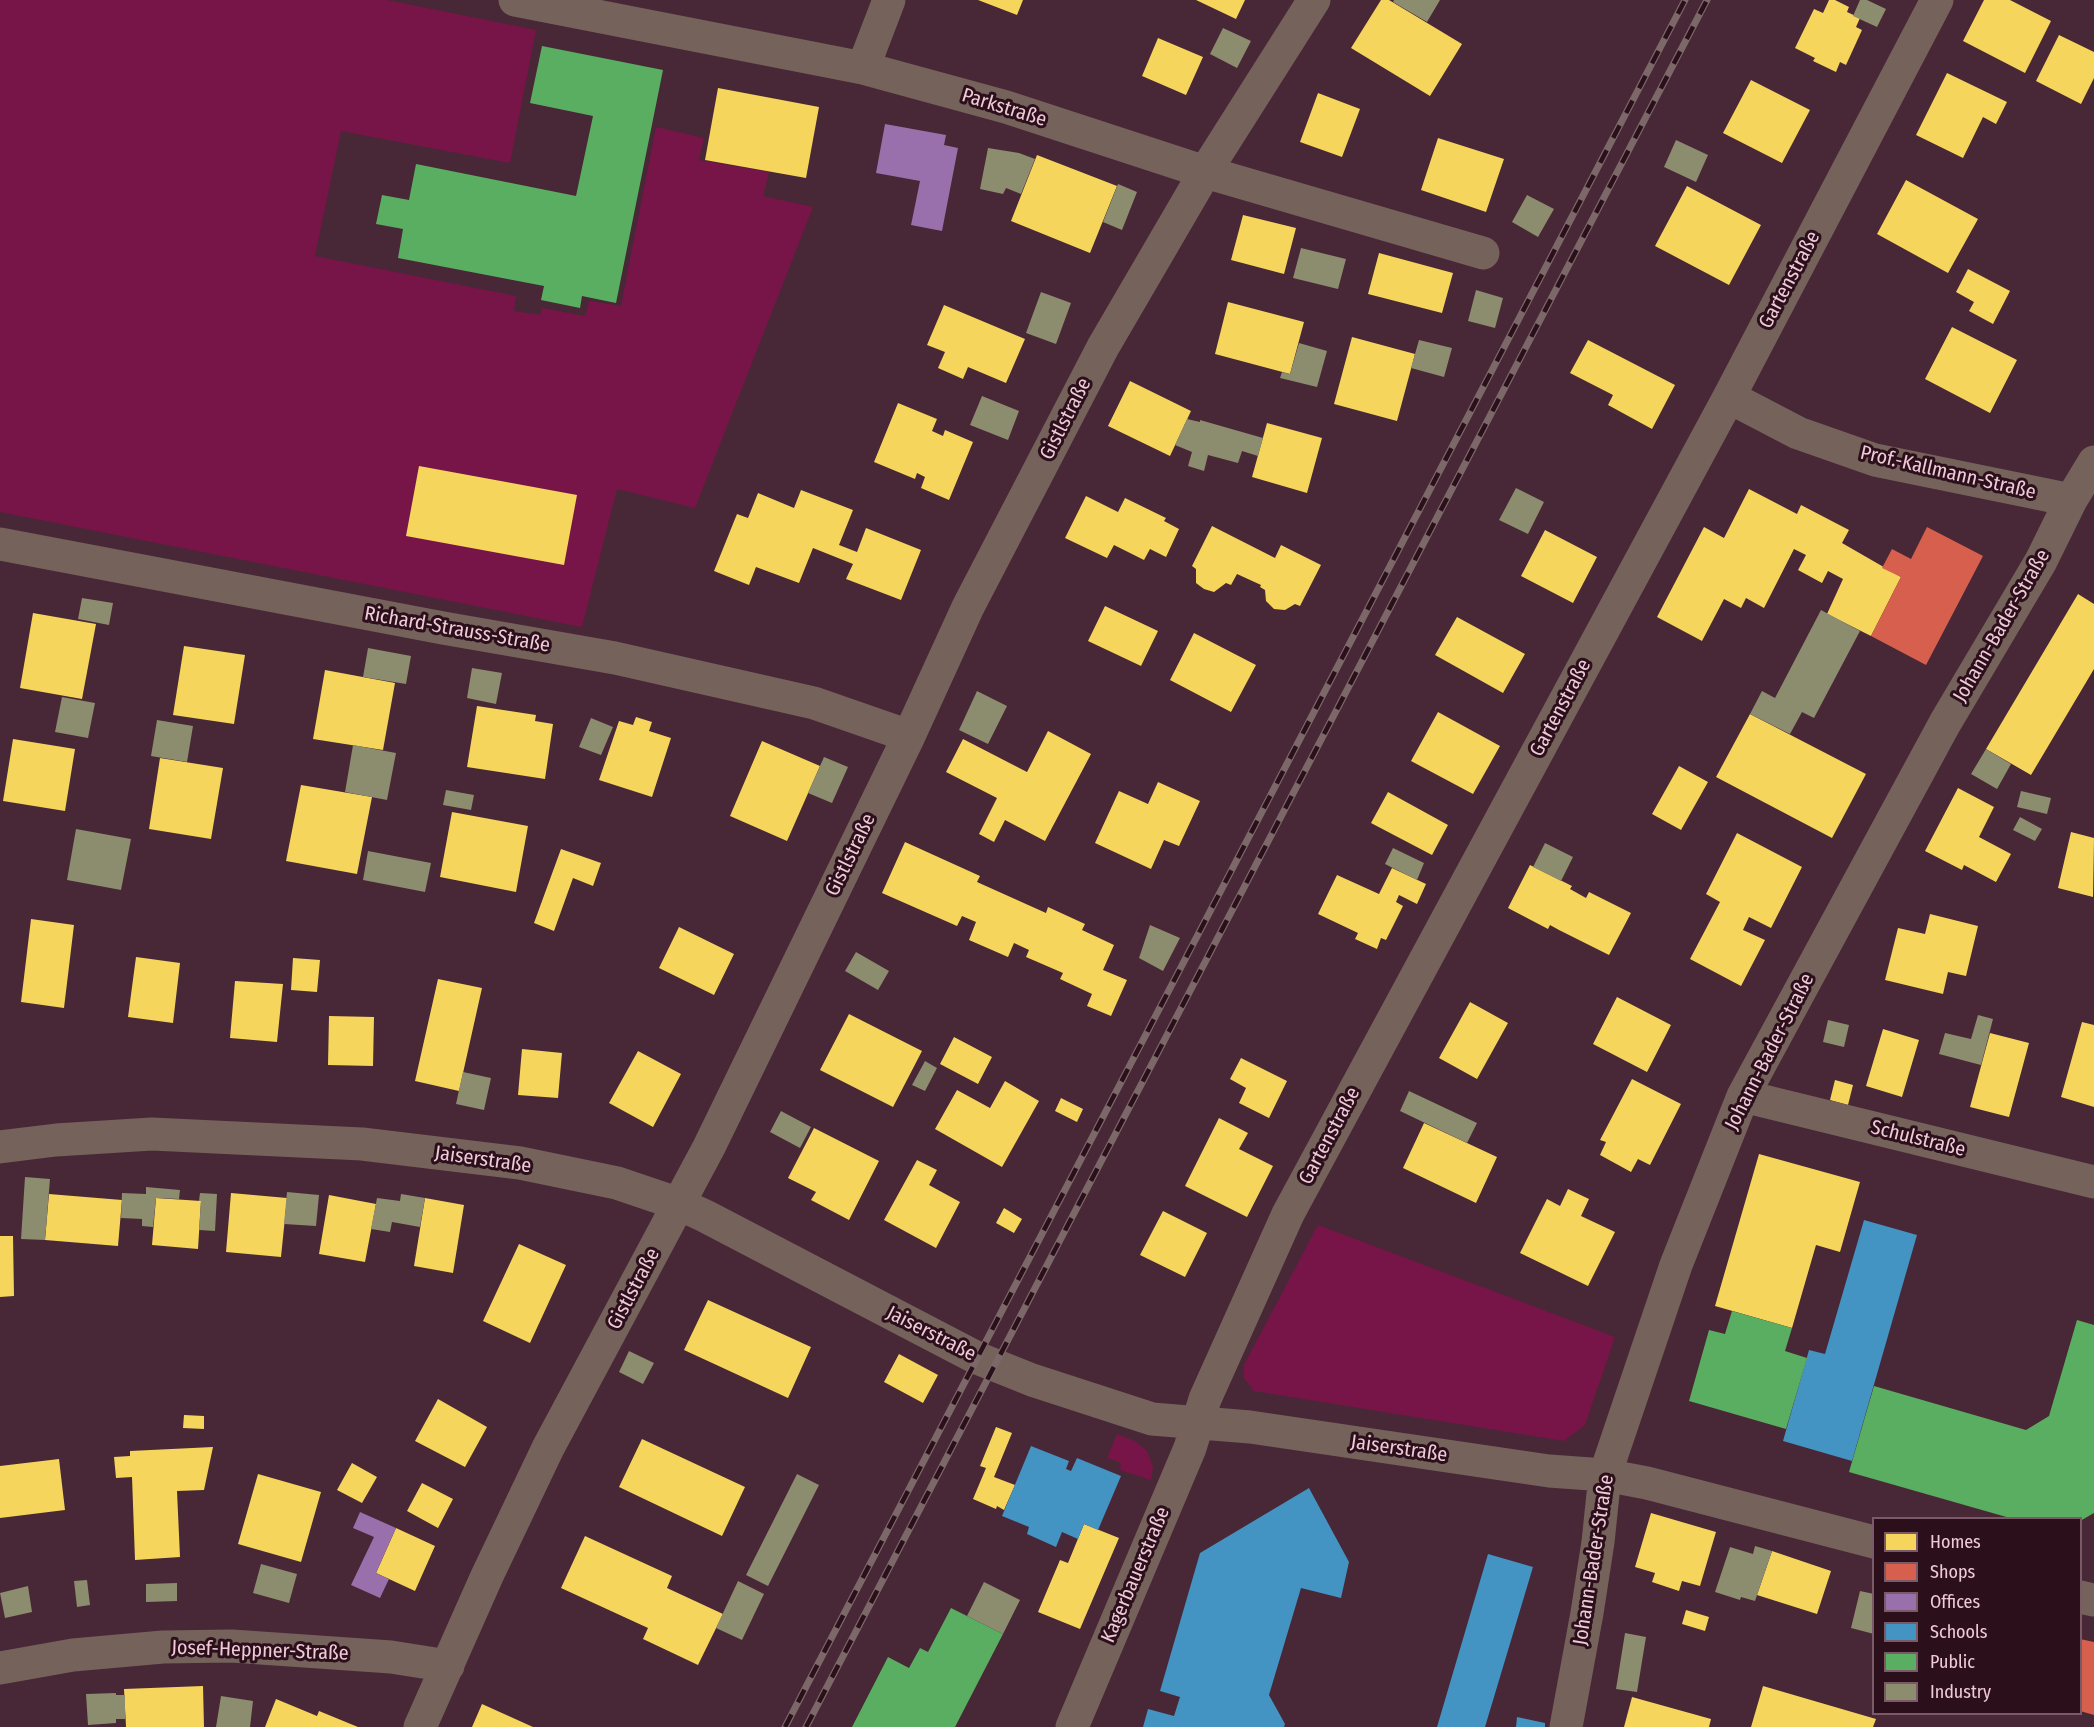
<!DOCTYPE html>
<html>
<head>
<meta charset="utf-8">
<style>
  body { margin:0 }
  #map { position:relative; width:2094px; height:1727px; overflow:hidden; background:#482736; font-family:"Fira Sans Condensed",sans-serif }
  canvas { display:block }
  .legend { position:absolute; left:1872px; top:1517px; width:210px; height:198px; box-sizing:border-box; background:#2b101c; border:2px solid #7a5a67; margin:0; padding:8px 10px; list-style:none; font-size:18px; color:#f1cad8 }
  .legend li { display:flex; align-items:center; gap:12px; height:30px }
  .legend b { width:30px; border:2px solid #7a5a67 }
</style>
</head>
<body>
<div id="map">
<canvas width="2094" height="1727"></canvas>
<ul class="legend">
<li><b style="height:16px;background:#f6d55c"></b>Homes</li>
<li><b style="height:16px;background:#d6604d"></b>Shops</li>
<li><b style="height:16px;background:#9970ab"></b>Offices</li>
<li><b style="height:16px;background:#4393c3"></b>Schools</li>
<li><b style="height:16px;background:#5aae61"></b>Public</li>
<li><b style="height:16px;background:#8c8c6e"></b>Industry</li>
</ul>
</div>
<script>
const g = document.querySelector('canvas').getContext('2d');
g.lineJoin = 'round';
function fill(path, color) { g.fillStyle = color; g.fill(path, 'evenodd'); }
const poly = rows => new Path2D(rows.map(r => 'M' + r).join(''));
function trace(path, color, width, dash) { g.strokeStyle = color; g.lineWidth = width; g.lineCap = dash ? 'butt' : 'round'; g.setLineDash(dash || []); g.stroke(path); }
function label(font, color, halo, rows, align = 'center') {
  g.font = font + ' "Fira Sans Condensed",sans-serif'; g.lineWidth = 6; g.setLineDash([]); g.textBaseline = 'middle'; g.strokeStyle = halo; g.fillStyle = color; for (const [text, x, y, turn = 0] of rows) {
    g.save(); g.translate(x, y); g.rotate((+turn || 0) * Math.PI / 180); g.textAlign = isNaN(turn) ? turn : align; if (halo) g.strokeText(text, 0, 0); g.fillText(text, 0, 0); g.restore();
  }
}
const green = poly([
  [0,0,387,0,536,30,510,163,341,131,315,256,516,296,514,311,540,315,542,308,585,316,589,301,621,306,656,127,704,138,699,160,769,172,763,196,813,207,695,508,617,489,582,627,0,512],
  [1318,1225,1615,1337,1585,1425,1564,1441,1254,1391,1244,1378,1244,1365],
  [1117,1434,1135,1441,1147,1451,1153,1467,1151,1480,1120,1470,1121,1463,1107,1458]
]);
const homes = poly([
  [978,0,1023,0,1017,15],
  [1196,0,1245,0,1236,19],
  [1381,0,1389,0,1462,44,1430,96,1351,48],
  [1829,0,1835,0,1849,7,1847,12,1860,18,1856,27,1862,30,1846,65,1840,62,1836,72,1813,61,1815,58,1795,48,1814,9,1823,13],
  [1984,0,2010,0,2051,21,2025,73,1963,41],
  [2059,35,2094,52,2094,78,2081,104,2036,81],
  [1158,38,1203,57,1186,95,1142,76],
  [1947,73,2007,102,1996,124,1983,117,1963,158,1916,135],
  [1751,80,1810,110,1782,163,1723,133],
  [718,88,819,107,806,178,705,160],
  [1318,93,1360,109,1342,157,1300,142],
  [1438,138,1504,159,1486,212,1421,190],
  [1037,155,1117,186,1090,253,1011,221],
  [1906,180,1978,219,1948,273,1877,234],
  [1687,186,1761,225,1729,285,1655,246],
  [1243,215,1296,228,1284,274,1231,260],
  [1379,253,1453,273,1442,313,1368,294],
  [1968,269,2010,291,1993,324,1969,311,1974,302,1956,292],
  [1228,302,1304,322,1290,374,1215,354],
  [944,305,1025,339,1006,383,968,367,963,379,938,368,945,352,927,345],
  [1952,327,2017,360,1990,413,1925,379],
  [1352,337,1415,354,1397,421,1334,404],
  [1588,340,1675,385,1652,429,1608,405,1613,395,1570,373],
  [1130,381,1191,411,1170,456,1108,426],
  [898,403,937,419,932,431,943,436,945,430,973,442,949,500,921,488,925,477,917,473,915,479,874,462],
  [1267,423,1322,438,1307,493,1252,477],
  [419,466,577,495,564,565,406,536],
  [1749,489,1797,514,1801,505,1849,530,1842,543,1901,577,1871,636,1827,614,1843,579,1828,571,1822,583,1798,570,1806,555,1794,549,1764,608,1746,598,1741,608,1724,599,1702,641,1657,617,1704,527,1724,538],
  [801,490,853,510,839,545,857,552,866,528,921,550,901,600,846,579,853,564,813,548,799,583,756,567,749,585,714,571,737,514,748,518,758,493,794,508],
  [1086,496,1118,512,1125,498,1166,518,1164,521,1179,529,1166,557,1150,549,1144,560,1114,545,1107,558,1065,538],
  [1212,526,1275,558,1281,545,1321,565,1300,606,1295,604,1285,610,1274,609,1266,601,1265,590,1260,587,1261,585,1237,574,1231,585,1226,583,1214,592,1204,589,1196,583,1196,569,1192,566],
  [1545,530,1597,557,1573,603,1521,576],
  [2078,594,2094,604,2094,669,2031,775,1986,749],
  [1105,606,1158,631,1141,666,1088,641],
  [33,613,96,624,82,699,20,688],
  [1457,617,1525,654,1503,693,1435,655],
  [1194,633,1256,665,1231,712,1170,680],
  [184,646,245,655,234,724,173,715],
  [325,670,395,683,383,750,313,739],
  [477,706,536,715,535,721,553,724,545,779,467,767],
  [1438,712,1500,746,1473,794,1411,761],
  [1750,714,1866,774,1832,838,1716,777],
  [636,717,652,722,649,731,671,738,652,797,599,780,619,721,633,725],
  [1048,731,1091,754,1045,841,1005,820,994,842,979,834,997,798,946,772,963,739,1027,772],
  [13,739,75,749,65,811,3,801],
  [762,741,820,766,787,841,730,816],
  [160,758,223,768,211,839,149,829],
  [1679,766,1708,782,1681,830,1652,814],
  [1158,782,1200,801,1179,846,1164,840,1151,869,1095,843,1119,791,1148,804],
  [301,785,372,797,357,874,286,861],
  [1958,788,1994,807,1979,837,2011,854,1996,882,1964,865,1962,870,1925,851],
  [1388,792,1448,825,1432,855,1371,823],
  [452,812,528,826,516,892,440,877],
  [2071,832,2094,838,2093,897,2058,888],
  [1737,833,1802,867,1771,928,1749,917,1743,930,1765,940,1741,986,1690,959,1720,902,1706,894],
  [905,842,980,876,977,882,1046,913,1048,907,1085,924,1082,930,1114,945,1103,970,1127,980,1111,1016,1087,1006,1092,994,1060,979,1063,973,1026,957,1029,950,1014,943,1008,957,969,940,976,922,962,916,957,926,882,893],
  [561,849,601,863,593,886,573,878,554,931,534,923],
  [1530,865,1572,886,1570,889,1586,898,1589,892,1631,913,1609,955,1559,930,1550,925,1548,929,1508,908],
  [1392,868,1426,884,1417,904,1399,895,1396,902,1403,906,1386,940,1381,938,1377,949,1355,939,1358,933,1318,914,1337,875,1379,894],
  [1930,914,1978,926,1966,976,1948,972,1943,994,1885,980,1898,928,1925,934],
  [31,919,74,925,64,1008,21,1002],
  [679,927,734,954,714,995,659,968],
  [136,957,180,963,173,1023,128,1017],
  [293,958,320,960,317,992,291,990],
  [438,979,482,988,459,1091,415,1081],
  [235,981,283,984,277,1042,230,1038],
  [1617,997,1671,1025,1647,1072,1593,1044],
  [1470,1002,1508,1023,1477,1079,1439,1058],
  [849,1014,922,1051,893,1107,820,1070],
  [329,1016,374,1017,373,1066,328,1065],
  [2082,1022,2094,1025,2094,1107,2061,1097],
  [1883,1029,1919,1040,1902,1097,1866,1086],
  [1990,1033,2029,1043,2009,1117,1970,1107],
  [954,1037,992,1057,978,1084,940,1064],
  [522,1049,562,1053,558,1098,518,1095],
  [638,1051,681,1074,653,1127,609,1103],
  [1241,1058,1287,1081,1269,1118,1239,1103,1246,1088,1230,1079],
  [1632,1079,1681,1104,1650,1165,1638,1159,1631,1172,1600,1155,1606,1142,1600,1140],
  [1835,1080,1853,1085,1848,1105,1830,1100],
  [1005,1081,1039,1101,1002,1167,935,1129,957,1090,990,1108],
  [1061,1098,1083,1109,1077,1122,1055,1111],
  [1219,1118,1248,1133,1239,1149,1273,1166,1247,1217,1185,1186],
  [1424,1123,1497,1157,1476,1203,1403,1168],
  [814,1128,879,1161,849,1220,811,1200,816,1192,788,1178],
  [1759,1154,1860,1182,1840,1252,1816,1245,1792,1328,1715,1306],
  [917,1160,937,1170,929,1185,960,1202,936,1248,884,1220],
  [1568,1189,1589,1199,1581,1216,1615,1232,1588,1286,1520,1253,1547,1199,1560,1206],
  [231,1193,287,1198,281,1257,226,1252],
  [49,1194,122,1200,118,1246,45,1240],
  [329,1195,376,1204,365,1262,319,1254],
  [156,1198,201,1201,198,1249,152,1245],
  [425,1198,464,1205,453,1273,414,1266],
  [1004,1208,1022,1219,1014,1233,996,1223],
  [1163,1211,1207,1233,1185,1277,1140,1255],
  [0,1236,13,1236,14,1296,0,1297],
  [519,1244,566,1265,530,1343,483,1321],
  [708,1300,811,1347,788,1398,684,1350],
  [899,1354,938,1375,923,1403,884,1382],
  [438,1399,487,1427,465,1467,415,1441],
  [184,1415,204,1416,204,1429,183,1428],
  [996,1427,1012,1433,994,1477,1015,1485,1004,1510,997,1506,996,1509,973,1499,986,1468,980,1466],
  [642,1439,745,1487,722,1536,619,1487],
  [213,1447,204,1490,177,1491,180,1557,135,1560,132,1477,116,1478,114,1457,130,1456,130,1451],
  [59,1459,65,1510,0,1518,0,1466],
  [352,1463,377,1477,362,1503,337,1490],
  [258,1474,321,1492,301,1562,238,1544],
  [422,1483,453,1499,438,1528,407,1511],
  [1651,1513,1716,1532,1700,1586,1682,1581,1679,1591,1652,1582,1655,1573,1635,1567],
  [1084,1524,1119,1538,1080,1629,1038,1612,1060,1560,1068,1563],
  [396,1528,435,1546,415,1591,376,1573],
  [585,1536,672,1576,667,1588,723,1614,698,1665,643,1639,648,1628,561,1588],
  [1772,1551,1831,1571,1817,1614,1757,1595],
  [1686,1610,1709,1617,1705,1631,1682,1624],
  [203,1686,204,1727,126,1727,124,1689],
  [1763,1686,1876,1719,1873,1727,1751,1727],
  [1632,1697,1711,1719,1709,1727,1624,1727],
  [276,1699,317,1716,319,1711,358,1727,265,1727],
  [482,1704,533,1727,472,1727]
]);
const shops = poly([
  [1927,527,1983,556,1926,665,1871,636,1901,577,1882,568,1892,549,1911,559],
  [2080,1639,2094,1642,2094,1715,2080,1711]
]);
const offices = poly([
  [885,124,946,135,944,145,958,148,942,231,911,225,920,181,876,173],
  [360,1512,396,1528,376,1573,389,1579,380,1598,351,1585,374,1537,353,1528]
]);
const schools = poly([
  [1864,1220,1917,1235,1852,1461,1783,1441,1809,1350,1825,1354],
  [1031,1446,1069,1461,1066,1469,1071,1471,1077,1458,1121,1476,1098,1530,1084,1524,1078,1539,1062,1532,1056,1547,1027,1534,1029,1527,1002,1516],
  [1309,1488,1349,1562,1341,1598,1301,1588,1269,1695,1285,1724,1284,1727,1143,1727,1148,1709,1174,1716,1180,1697,1160,1691,1200,1553],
  [1488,1554,1533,1567,1485,1727,1437,1727],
  [1517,1717,1545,1723,1545,1727,1516,1727]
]);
const public = poly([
  [542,46,663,70,616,303,582,296,580,308,541,300,544,286,398,258,403,229,376,224,382,195,409,200,416,164,576,196,593,116,530,103],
  [1732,1311,1792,1328,1785,1351,1807,1358,1786,1429,1689,1401,1709,1330,1725,1334],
  [2077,1320,2094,1325,2094,1513,2080,1521,2080,1518,2010,1518,1849,1472,1874,1386,2026,1430,2049,1416],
  [951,1608,1003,1634,955,1727,852,1727,888,1657,909,1668,920,1648,928,1652]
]);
const industry = poly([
  [1394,0,1440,0,1427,22,1393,2],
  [1860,0,1867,0,1886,9,1877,27,1853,16],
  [1223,28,1251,41,1237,68,1210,54],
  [1676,140,1708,155,1696,182,1664,167],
  [988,148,1019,153,1035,159,1021,194,1006,188,1003,194,980,189],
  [1118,184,1137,192,1122,230,1103,222],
  [1527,195,1554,209,1538,237,1512,222],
  [1301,248,1346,259,1338,289,1293,278],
  [1476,290,1503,298,1495,328,1468,321],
  [1041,292,1071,303,1056,344,1026,333],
  [1419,340,1452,348,1444,377,1411,368],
  [1299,343,1327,351,1317,387,1280,378,1282,372,1290,374],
  [982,396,1019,411,1008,440,970,425],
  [1187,419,1200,422,1200,420,1263,438,1258,456,1242,451,1238,463,1208,455,1204,471,1188,466,1192,452,1175,445],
  [1516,488,1544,502,1528,534,1499,520],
  [82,598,113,603,109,625,78,619],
  [1821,610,1860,631,1814,718,1802,712,1790,734,1750,714,1762,691,1775,698],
  [368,648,411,656,406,684,363,677],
  [472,668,502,673,496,704,467,698],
  [977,691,1007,706,988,744,959,730],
  [62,697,95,703,88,738,55,732],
  [591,718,613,727,601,755,579,747],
  [157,720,193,726,187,762,151,756],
  [353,745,396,753,387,800,345,792],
  [1986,749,2011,764,1997,789,1971,774],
  [824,757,848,767,832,803,808,793],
  [446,790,474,795,471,810,443,805],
  [2021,791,2051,798,2047,814,2017,807],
  [2020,817,2042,829,2035,841,2013,830],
  [76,829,131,839,121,890,67,880],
  [1545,843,1573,857,1561,881,1533,867],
  [1393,848,1424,863,1417,880,1385,864],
  [368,851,431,863,425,892,363,880],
  [1150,925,1180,938,1163,971,1139,958],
  [856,952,889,971,878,990,845,971],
  [1978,1015,1993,1019,1981,1065,1939,1054,1945,1033,1971,1039],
  [1828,1020,1849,1025,1844,1047,1823,1042],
  [925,1061,937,1068,925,1091,912,1085],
  [463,1072,491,1078,484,1110,456,1104],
  [1409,1091,1477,1123,1467,1143,1400,1111],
  [781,1111,811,1127,800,1148,770,1132],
  [25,1177,50,1179,45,1240,21,1239],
  [146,1187,180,1190,179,1199,156,1198,153,1227,142,1226,142,1219,121,1218,122,1193,146,1194],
  [287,1192,319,1195,316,1226,284,1224],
  [200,1193,217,1194,215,1231,199,1230,201,1201,199,1201],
  [401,1194,425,1198,420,1227,392,1222,390,1232,371,1229,377,1198,400,1201],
  [629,1351,654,1363,643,1384,619,1372],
  [797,1474,819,1485,768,1586,746,1575],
  [1755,1546,1772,1551,1755,1601,1741,1597,1740,1600,1715,1592,1730,1547,1753,1554],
  [261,1564,297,1574,289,1603,253,1593],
  [87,1580,90,1605,77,1607,74,1581],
  [738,1581,764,1594,742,1640,716,1628],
  [984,1582,1020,1600,1003,1634,967,1616],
  [177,1583,177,1601,146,1602,146,1584],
  [28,1586,32,1612,5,1618,0,1593],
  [1860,1591,1874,1594,1874,1634,1851,1628],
  [1625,1633,1646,1637,1637,1692,1616,1689],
  [116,1693,116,1695,125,1695,125,1719,116,1719,116,1723,88,1725,86,1694],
  [221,1696,253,1701,250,1727,216,1727]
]);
const minor = poly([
  [515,0,863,68,1006,107,1205,172,1483,253],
  [863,68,889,0],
  [1729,397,1798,433,1875,460,2071,500],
  [0,544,443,628,615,658,814,703,909,736],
  [1743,1096,2094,1182],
  [0,1147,56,1140,152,1134,362,1144,520,1163,617,1183,679,1204,705,1216,977,1358,1032,1380,1152,1419,1250,1427,1549,1471,1605,1475,1647,1483,1874,1542],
  [2080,1597,2094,1600],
  [0,1668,73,1655,163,1647,232,1646,391,1657,448,1666],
  [420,1727,487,1576,548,1448,709,1147,909,736,968,607,1103,347,1205,172,1314,0],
  [1072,1727,1190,1448,1205,1399,1288,1214,1729,397,1937,0],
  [1566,1727,1587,1613,1598,1542,1605,1475,1676,1265,1743,1096,1945,723,2041,561,2071,500,2094,462]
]);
const rail = poly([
  [785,1727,1685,0],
  [806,1727,1707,0]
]);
const streetNames = [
  ["Parkstraße",1004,108,17],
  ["Gartenstraße",1790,280,-62],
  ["Gistlstraße",1066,419,-63],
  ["Prof.-Kallmann-Straße",1948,473,13],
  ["Johann-Bader-Straße",2002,626,-60],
  ["Richard-Strauss-Straße",457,630,10],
  ["Gartenstraße",1561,708,-62],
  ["Gistlstraße",851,855,-64],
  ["Johann-Bader-Straße",1770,1052,-63],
  ["Gartenstraße",1330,1136,-62],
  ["Schulstraße",1918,1139,14],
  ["Jaiserstraße",483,1160,8],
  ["Gistlstraße",634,1289,-62],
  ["Jaiserstraße",931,1334,27],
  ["Jaiserstraße",1399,1449,8],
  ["Johann-Bader-Straße",1594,1560,-81],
  ["Kagerbauerstraße",1136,1575,-67],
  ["Josef-Heppner-Straße",260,1651,2]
];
fill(green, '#781548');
fill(homes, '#f6d55c');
fill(shops, '#d6604d');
fill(offices, '#9970ab');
fill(schools, '#4393c3');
fill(public, '#5aae61');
fill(industry, '#8c8c6e');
trace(minor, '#75625b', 33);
trace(rail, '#7c6869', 7);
trace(rail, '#2b101c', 4.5, [14]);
label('20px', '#f1cad8', '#2b101c', streetNames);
</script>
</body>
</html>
